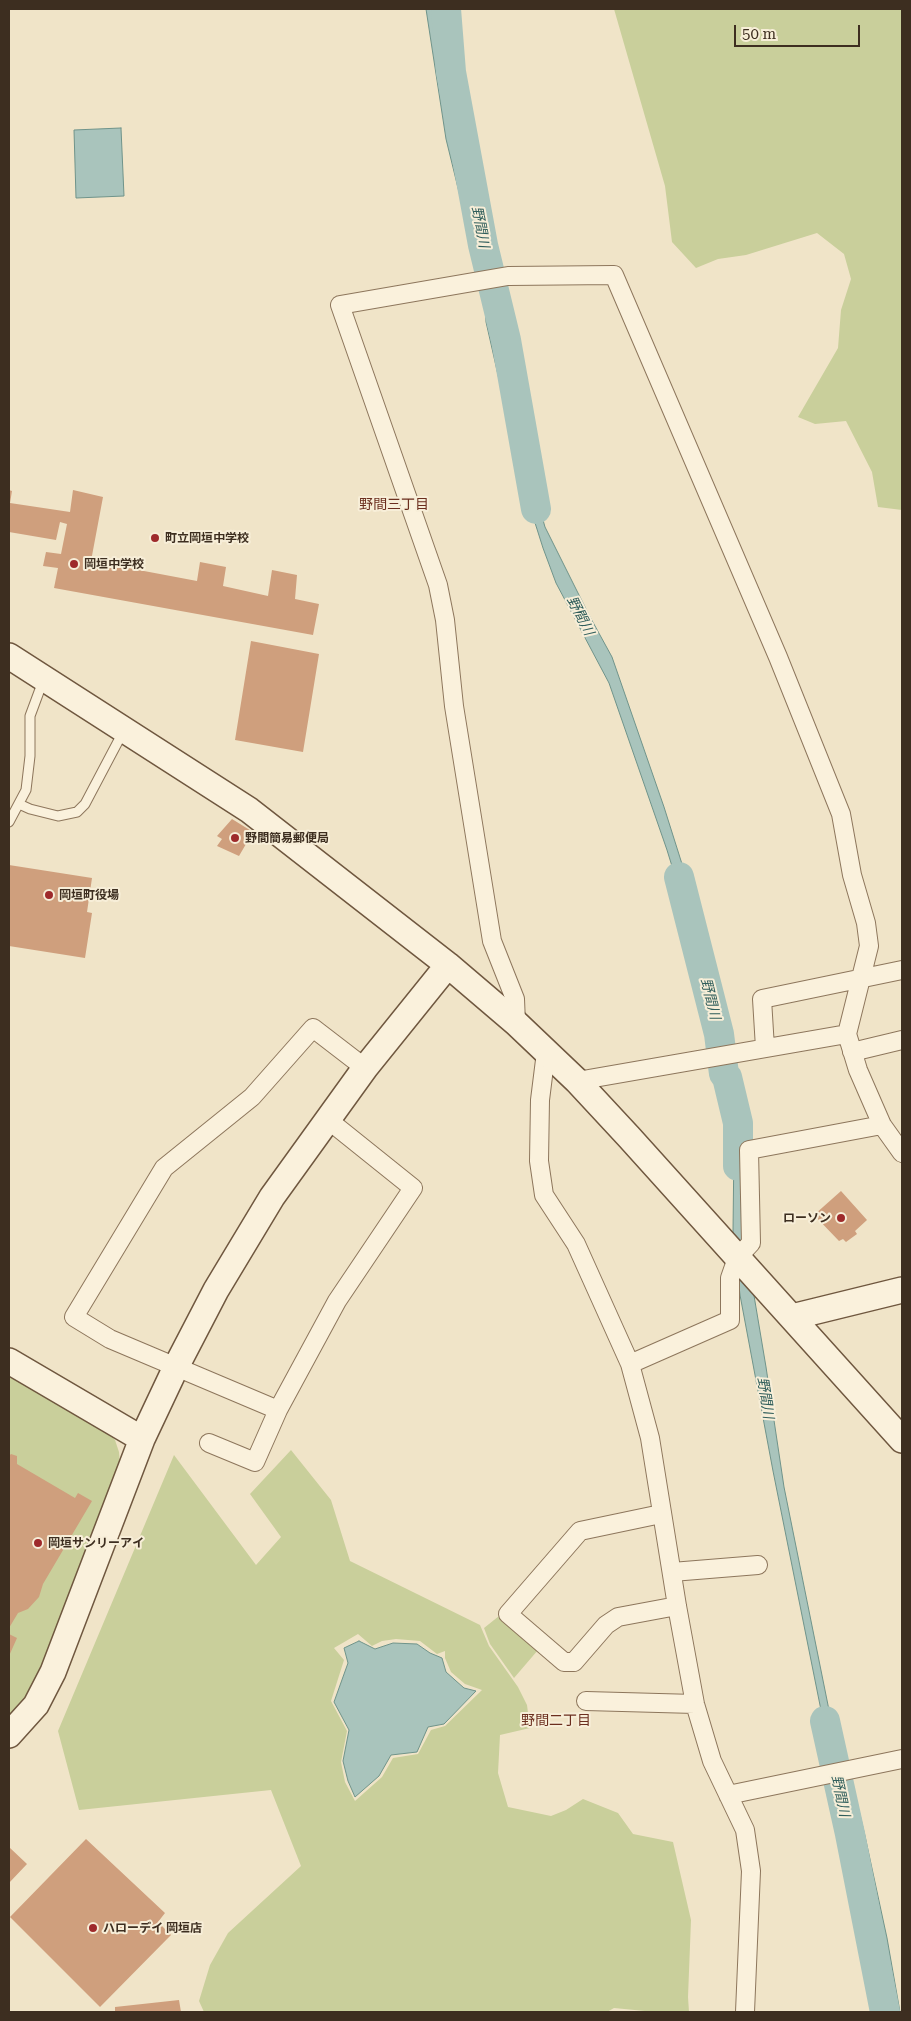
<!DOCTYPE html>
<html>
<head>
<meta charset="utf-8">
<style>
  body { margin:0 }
  #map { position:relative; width:911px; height:2021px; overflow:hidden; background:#f0e4c8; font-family:"Roboto Serif",serif }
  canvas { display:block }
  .frame { position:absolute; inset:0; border:10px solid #3d2e20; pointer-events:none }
  .scale { position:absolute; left:734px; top:25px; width:126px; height:22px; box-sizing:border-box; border:2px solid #3d2e20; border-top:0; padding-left:6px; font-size:15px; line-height:18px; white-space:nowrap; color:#3d2e20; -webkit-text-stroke:4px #f7eed8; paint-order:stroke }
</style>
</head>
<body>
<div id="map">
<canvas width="911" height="2021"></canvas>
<div class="frame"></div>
<div class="scale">50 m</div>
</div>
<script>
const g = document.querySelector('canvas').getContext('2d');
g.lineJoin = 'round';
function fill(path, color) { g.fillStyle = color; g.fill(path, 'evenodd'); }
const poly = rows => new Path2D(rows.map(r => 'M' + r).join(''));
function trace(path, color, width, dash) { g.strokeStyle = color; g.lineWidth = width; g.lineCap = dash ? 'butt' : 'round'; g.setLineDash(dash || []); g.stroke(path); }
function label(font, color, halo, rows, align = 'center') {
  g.font = font + ' "Roboto Serif","Noto Sans JP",serif'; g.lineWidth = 4; g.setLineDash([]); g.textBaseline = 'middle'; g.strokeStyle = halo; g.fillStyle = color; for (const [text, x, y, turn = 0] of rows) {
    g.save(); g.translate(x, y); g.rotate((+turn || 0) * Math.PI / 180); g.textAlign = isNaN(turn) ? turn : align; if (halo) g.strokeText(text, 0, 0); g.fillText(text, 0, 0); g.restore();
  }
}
const green = poly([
  [614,9,902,9,902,510,878,507,872,472,846,421,815,424,798,417,838,348,841,310,851,279,844,254,817,233,746,255,718,259,696,268,672,242,665,186],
  [9,1371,106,1430,115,1440,119,1452,120,1465,36,1684,9,1720],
  [291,1450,331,1500,350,1561,480,1625,489,1646,518,1687,527,1705,530,1728,500,1735,498,1773,508,1807,551,1816,566,1810,583,1799,618,1813,633,1834,673,1842,691,1920,688,1997,689,2012,655,2012,614,2008,607,2012,204,2012,199,2001,210,1965,228,1933,301,1866,271,1790,79,1810,58,1731,174,1455,256,1565,281,1537,250,1494],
  [358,1634,372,1646,382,1641,396,1639,420,1641,437,1654,445,1651,445,1658,451,1672,465,1684,482,1690,445,1726,431,1730,418,1754,393,1758,382,1777,355,1801,345,1782,341,1762,347,1731,331,1701,344,1660,334,1648],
  [499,1616,538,1650,514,1678,490,1644,484,1628]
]);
const water = poly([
  [426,9,436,9,460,154,479,237,487,262,521,443,545,527,589,615,612,657,664,807,707,943,736,1103,741,1158,744,1236,766,1367,784,1487,830,1715,839,1750,856,1798,865,1836,887,1938,900,2012,891,2012,845,1795,827,1740,773,1471,740,1295,733,1232,734,1142,730,1109,715,1045,710,992,696,935,684,905,667,850,609,683,556,583,543,548,523,485,486,322,485,298,446,139,426,9],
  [121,128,124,196,76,198,74,130,121,128],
  [359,1641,375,1649,393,1643,417,1644,430,1653,442,1658,446,1672,464,1688,476,1691,444,1724,428,1727,417,1752,391,1755,379,1776,355,1797,348,1781,343,1761,349,1730,334,1702,348,1663,344,1648,359,1641]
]);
const river = poly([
  [446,9,451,72,483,245,506,340,536,509],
  [679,877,719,1034,724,1074,727,1077,738,1123,738,1166],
  [825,1721,850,1834,885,2012]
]);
const building = poly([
  [9,490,12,491,10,503,70,512,73,490,103,497,91,561,197,581,200,562,226,567,223,586,268,596,272,570,297,575,295,599,319,604,313,635,54,588,58,568,43,566,46,552,61,554,67,524,60,522,56,540,9,532],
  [251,641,319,654,303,752,235,740],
  [232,819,253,832,239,856,217,846,222,839,217,836],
  [9,865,92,878,87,912,92,913,85,958,9,946],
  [841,1191,867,1220,855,1231,857,1234,846,1242,843,1239,839,1241,814,1215],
  [11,1454,17,1456,17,1464,75,1498,78,1493,92,1501,43,1584,39,1597,28,1609,18,1613,9,1628,9,1456],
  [9,1634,17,1638,9,1656],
  [86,1839,165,1913,158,1922,171,1935,100,2007,10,1917],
  [9,1847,27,1864,9,1883],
  [179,2000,181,2012,115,2012,115,2007]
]);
const lane = poly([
  [19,804,30,809,58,816,77,812,85,804,123,732],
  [9,822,26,790,30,756,30,716,43,681]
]);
const street = poly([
  [516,1023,515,999,492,941,454,706,445,620,438,585,340,305,508,276,614,275,778,657,841,814,852,875,866,923,869,946,847,1034,858,1070,882,1125,902,1153],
  [765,1048,762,999,902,970],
  [546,1052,540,1100,539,1161,544,1195,576,1244,630,1364,650,1438,677,1606,695,1704,712,1761,745,1830,751,1871,745,2012],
  [852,1052,902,1040],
  [577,1081,847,1034],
  [630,1364,730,1320,730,1278,737,1258,751,1243,749,1150,882,1125],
  [278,1410,110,1339,74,1317,164,1168,252,1097,313,1028,365,1068],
  [209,1443,255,1462,278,1410,337,1301,413,1188,327,1119],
  [661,1514,580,1531,508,1614,564,1662,574,1662,606,1625,618,1617,677,1606],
  [672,1572,758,1565],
  [586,1701,695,1704],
  [728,1795,902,1759]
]);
const secondary = poly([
  [9,656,249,810,448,965,516,1023,577,1081,629,1137,902,1440],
  [792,1317,902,1290],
  [9,1361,142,1439,53,1672,36,1705,9,1735],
  [142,1439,176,1367,216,1290,272,1197,365,1068,448,965]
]);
const markers = [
  [155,538,5,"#9e2a2b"],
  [74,564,5,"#9e2a2b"],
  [235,838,5,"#9e2a2b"],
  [49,895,5,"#9e2a2b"],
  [841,1218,5,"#9e2a2b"],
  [38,1543,5,"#9e2a2b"],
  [93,1928,5,"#9e2a2b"]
];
const poiNames = [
  ["町立岡垣中学校",165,538],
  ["岡垣中学校",84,564],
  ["野間簡易郵便局",245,838],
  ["岡垣町役場",59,895],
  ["ローソン",831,1218,"right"],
  ["岡垣サンリーアイ",48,1543],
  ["ハローデイ 岡垣店",103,1928]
];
const waterNames = [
  ["野間川",480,227,79],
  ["野間川",580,616,63],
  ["野間川",710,999,76],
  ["野間川",765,1398,81],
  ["野間川",840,1796,78]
];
const neighbourhoodNames = [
  ["野間三丁目",394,505],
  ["野間二丁目",556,1721]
];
fill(green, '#c9cf9b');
fill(water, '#a9c4bc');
trace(water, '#6f938a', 1);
trace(river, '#a9c4bc', 30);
fill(building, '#cf9f7d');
trace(lane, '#8d765c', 11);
trace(street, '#8d765c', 20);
trace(secondary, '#6f573f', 28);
trace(lane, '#faf1dc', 9);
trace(street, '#faf1dc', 18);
trace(secondary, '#faf1dc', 25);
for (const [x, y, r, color] of markers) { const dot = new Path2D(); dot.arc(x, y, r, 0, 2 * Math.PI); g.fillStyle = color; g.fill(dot); trace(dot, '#f7eed8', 2); }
label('bold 12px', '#3d2e20', '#f7eed8', poiNames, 'left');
label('italic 14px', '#2f5d5a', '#f7eed8', waterNames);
label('14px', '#6b2e1e', '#f7eed8', neighbourhoodNames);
</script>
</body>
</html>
